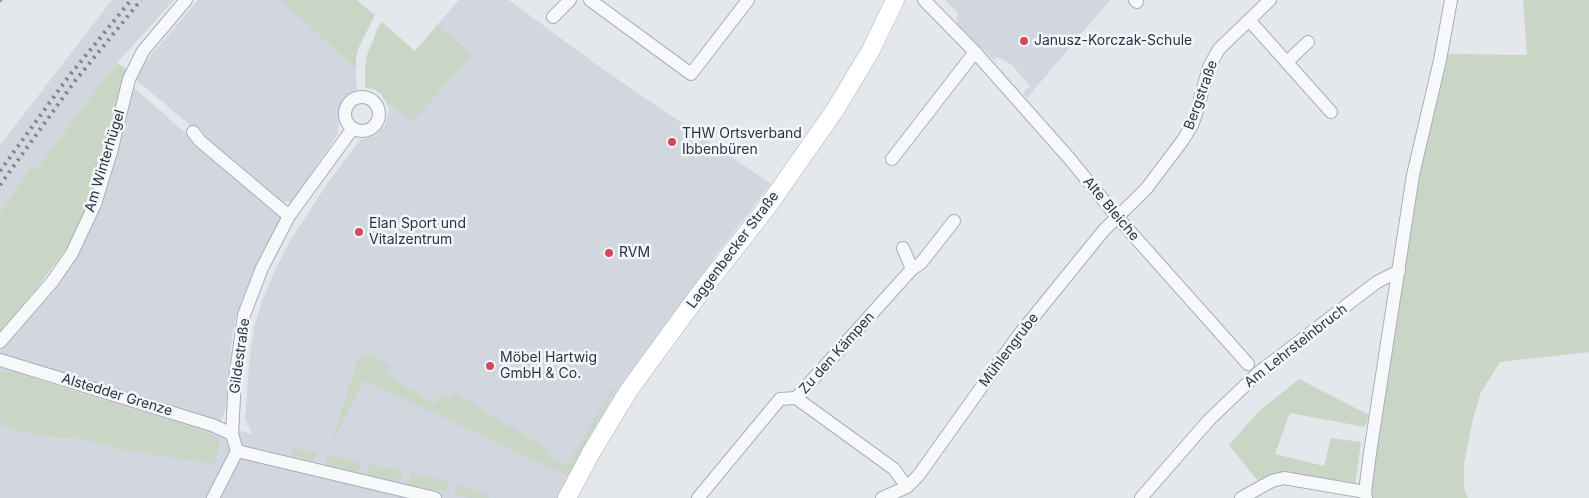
<!DOCTYPE html>
<html>
<head>
<meta charset="utf-8">
<style>
  body { margin:0 }
  canvas { display:block; background:#e4e7ec }
</style>
</head>
<body>
<canvas width="1589" height="498"></canvas>
<script>
const g = document.querySelector('canvas').getContext('2d');
g.lineJoin = 'round';
function fill(path, color) { g.fillStyle = color; g.fill(path, 'evenodd'); }
const poly = rows => new Path2D(rows.map(r => 'M' + r).join(''));
function trace(path, color, width, dash) { g.strokeStyle = color; g.lineWidth = width; g.lineCap = dash ? 'butt' : 'round'; g.setLineDash(dash || []); g.stroke(path); }
function label(font, color, halo, rows, align = 'center') {
  g.font = font + ' Inter,sans-serif'; g.lineWidth = 5; g.setLineDash([]); g.textBaseline = 'middle'; g.strokeStyle = halo; g.fillStyle = color; for (const [text, x, y, turn = 0] of rows) {
    g.save(); g.translate(x, y); g.rotate((+turn || 0) * Math.PI / 180); g.textAlign = isNaN(turn) ? turn : align; if (halo) g.strokeText(text, 0, 0); g.fillText(text, 0, 0); g.restore();
  }
}
const built = poly([
  [112,0,174,0,117,63,37,168,31,168,0,213,0,145],
  [198,0,281,0,356,70,357,90,347,95,341,105,339,112,338,134,292,202,284,202,276,197,135,79,139,69],
  [459,0,509,0,597,65,771,184,720,250,630,374,561,498,0,498,0,424,14,431,64,439,76,437,118,449,106,401,43,380,0,371,0,344,74,263,106,183,134,88,282,217,236,317,232,336,226,407,220,425,252,434,245,419,249,364,254,327,262,301,276,268,290,241,327,184,360,140,376,135,385,125,389,111,387,104,413,121,472,53,437,25],
  [945,0,1110,0,1027,98,1023,93,1030,86,1012,65,997,57,994,60,957,25,958,13]
]);
const green = poly([
  [281,0,357,0,375,15,358,49,356,58,356,70],
  [1523,0,1589,0,1589,352,1500,362,1481,392,1473,419,1464,463,1464,488,1468,498,1373,498,1371,483,1418,175,1448,54,1527,55],
  [382,22,415,51,437,25,473,54,413,121,387,104,381,94,374,89,365,88,365,68,367,55,379,25],
  [117,63,129,70,97,185,68,246,37,288,0,332,0,213,31,167,37,168],
  [367,354,372,355,392,368,387,376,435,404,442,394,449,399,453,392,551,451,548,456,567,466,610,392,608,390,611,388,614,390,568,476,364,380,330,448,357,363,361,356],
  [0,371,17,373,209,433,218,439,219,448,217,456,213,464,118,449,76,437,64,439,14,431,0,424],
  [1299,379,1369,415,1365,427,1290,413,1275,454,1324,466,1331,438,1361,442,1355,486,1284,474,1257,480,1229,445,1258,412],
  [292,448,317,452,316,458,311,460,292,454],
  [328,455,361,462,359,473,327,465,326,461],
  [369,464,402,471,400,482,367,475],
  [411,472,449,482,446,492,408,484],
  [457,484,489,495,488,498,471,498,455,494]
]);
const street = poly([
  [590,0,691,74,748,0],
  [924,0,975,52,1069,158,1118,218,1248,364],
  [1135,0,1137,2],
  [553,17,570,0],
  [1249,20,1331,112],
  [1287,62,1308,42],
  '345 114a17 17 0 1 1 34 0a17 17 0 1 1-34 0Z',
  [193,132,200,141,289,216],
  [892,159,975,52],
  [903,248,912,269],
  [0,342,52,282,72,253,95,204,111,152,129,79,143,51,186,0],
  [0,360,212,425,232,434],
  [796,398,894,469,907,487],
  [237,451,435,498],
  [213,498,237,451,232,434,235,379,244,315,262,268,289,216,353,128],
  [698,498,780,399,796,398,912,269,921,263,954,221],
  [882,498,907,487,918,476,1018,336,1104,230,1146,189,1183,140,1192,125,1196,114,1209,67,1219,49,1270,0],
  [1141,498,1209,420,1258,373,1377,282,1399,271],
  [1241,498,1272,481,1284,478,1365,492],
  [1366,498,1365,492,1370,453,1413,175,1440,60,1451,0]
]);
const secondary = poly([
  [567,498,591,453,629,390,697,297,768,206,835,110,871,50,895,0]
]);
const rail = poly([
  [0,1,1,0],
  [0,171,69,76,131,0],
  [0,185,75,81,141,0]
]);
const markers = [
  [1024,41,5,"#d1495b"],
  [672,142,5,"#d1495b"],
  [359,232,5,"#d1495b"],
  [609,253,5,"#d1495b"],
  [490,366,5,"#d1495b"]
];
const poiNames = [
  ["Janusz-Korczak-Schule",1034,41],
  ["THW Ortsverband",682,134],
  ["Ibbenbüren",682,150],
  ["Elan Sport und",369,224],
  ["Vitalzentrum",369,240],
  ["RVM",619,253],
  ["Möbel Hartwig",500,358],
  ["GmbH & Co.",500,374]
];
const streetNames = [
  ["Bergstraße",1201,95,-70],
  ["Am Winterhügel",105,161,-73],
  ["Alte Bleiche",1111,209,50],
  ["Laggenbecker Straße",733,250,-53],
  ["Am Lehrsteinbruch",1296,346,-38],
  ["Mühlengrube",1009,350,-53],
  ["Zu den Kämpen",837,353,-48],
  ["Gildestraße",240,356,-82],
  ["Alstedder Grenze",117,395,17]
];
fill(built, '#d2d6de');
fill(green, '#c9d6c5');
trace(street, '#a9aeb7', 14);
trace(secondary, '#a9aeb7', 19);
trace(street, '#f7f8fa', 12);
trace(secondary, '#fff', 18);
trace(rail, '#7d8696', 4, [2.5, 5]);
for (const [x, y, r, color] of markers) { const dot = new Path2D(); dot.arc(x, y, r, 0, 2 * Math.PI); g.fillStyle = color; g.fill(dot); trace(dot, '#f4f6f9', 2); }
label('14px', '#2b3445', '#f4f6f9', poiNames, 'left');
label('14px', '#2b3445', '#f4f6f9', streetNames);
</script>
</body>
</html>
